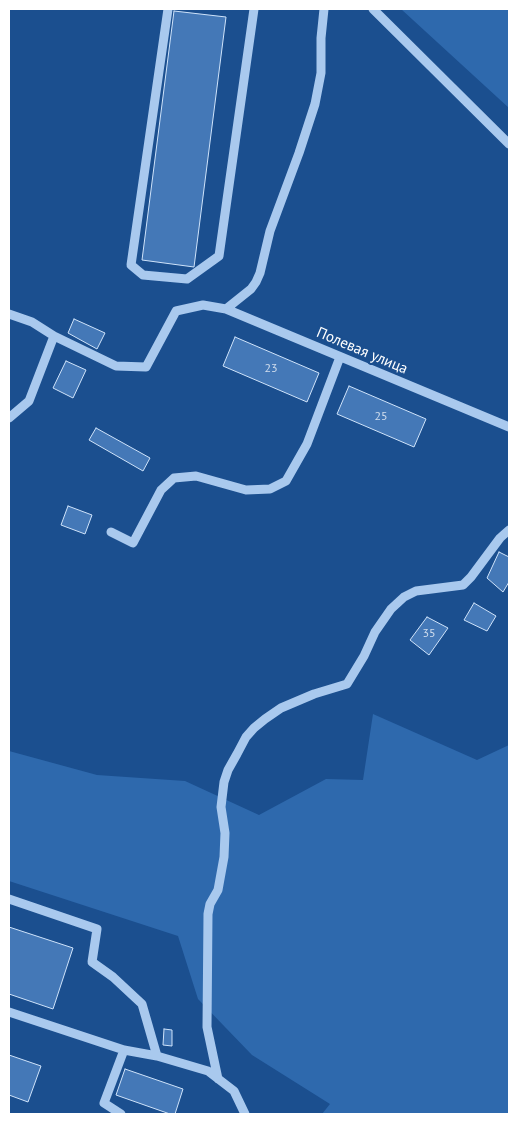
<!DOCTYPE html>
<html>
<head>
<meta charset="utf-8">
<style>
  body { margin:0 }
  #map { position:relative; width:518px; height:1123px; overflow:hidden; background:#1b4f8f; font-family:"PT Sans",sans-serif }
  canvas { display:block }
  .frame { position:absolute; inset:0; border:10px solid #fff; pointer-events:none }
</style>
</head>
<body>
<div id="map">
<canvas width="518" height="1123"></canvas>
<div class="frame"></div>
</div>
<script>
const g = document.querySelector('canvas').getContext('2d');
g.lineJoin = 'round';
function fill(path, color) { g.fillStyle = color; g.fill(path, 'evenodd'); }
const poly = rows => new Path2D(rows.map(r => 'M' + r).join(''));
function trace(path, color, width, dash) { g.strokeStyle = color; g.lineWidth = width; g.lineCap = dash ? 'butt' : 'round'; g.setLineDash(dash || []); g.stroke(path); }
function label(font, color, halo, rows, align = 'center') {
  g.font = font + ' "PT Sans",sans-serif'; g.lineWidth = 4.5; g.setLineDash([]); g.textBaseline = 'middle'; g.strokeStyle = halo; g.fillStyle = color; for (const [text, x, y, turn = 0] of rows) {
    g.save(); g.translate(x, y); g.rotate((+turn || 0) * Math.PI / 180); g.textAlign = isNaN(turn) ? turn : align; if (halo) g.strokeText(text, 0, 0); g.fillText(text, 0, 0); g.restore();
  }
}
const green = poly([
  [401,9,509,9,509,108],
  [373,714,477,760,509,745,509,1114,322,1114,330,1104,252,1055,198,999,178,936,9,881,9,751,97,775,185,781,259,815,326,779,363,780]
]);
const building = poly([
  [174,11,226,17,194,267,142,260,174,11],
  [74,319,105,333,97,349,68,333,74,319],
  [235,337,319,373,307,402,223,366,235,337],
  [66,361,86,370,73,398,53,388,66,361],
  [349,386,426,419,414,447,337,414,349,386],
  [96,428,150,458,143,471,89,440,96,428],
  [68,506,92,515,85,534,61,525,68,506],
  [499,552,509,557,509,582,503,592,487,578,499,552],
  [474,603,496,616,487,631,464,620,474,603],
  [427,617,448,628,429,655,410,640,427,617],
  [9,927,73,948,53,1009,9,994,9,927],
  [164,1029,172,1030,172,1046,163,1045,164,1029],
  [9,1055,41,1066,28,1102,9,1095,9,1055],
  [125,1069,183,1089,175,1114,170,1114,116,1095,125,1069]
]);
const minor = poly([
  [168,9,131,265,143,275,187,279,219,256,254,9],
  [373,9,509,144],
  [226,309,251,289,256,282,260,273,270,231,299,153,315,104,321,73,321,38,324,9],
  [9,314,32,322,54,336],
  [9,418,29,401,54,336,116,366,146,367,176,311,203,305,226,309,509,427],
  [111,532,133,543,161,490,174,478,196,476,246,490,270,489,286,481,307,444,340,357],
  [9,899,97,929,92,962,113,977,142,1004,157,1056],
  [9,1012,124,1050,157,1056,208,1071,234,1091,245,1114],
  [218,1079,207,1027,208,914,210,904,218,890,224,857,225,833,221,807,224,782,228,770,237,754,246,737,254,728,265,719,281,708,314,694,347,684,364,656,375,632,391,609,404,597,416,591,463,585,471,577,500,538,509,530],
  [121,1114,104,1103,124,1050]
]);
const numberNames = [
  ["23",271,369],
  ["25",381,417],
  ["35",429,634]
];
const streetNames = [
  ["Полевая улица",362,351,23]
];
fill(green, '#2e69ad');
fill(building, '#4478b7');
trace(building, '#cfe3fa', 1);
trace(minor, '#a9c9ee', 9);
label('12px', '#d0dded', null, numberNames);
label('15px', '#fff', '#1b4f8f', streetNames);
</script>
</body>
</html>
